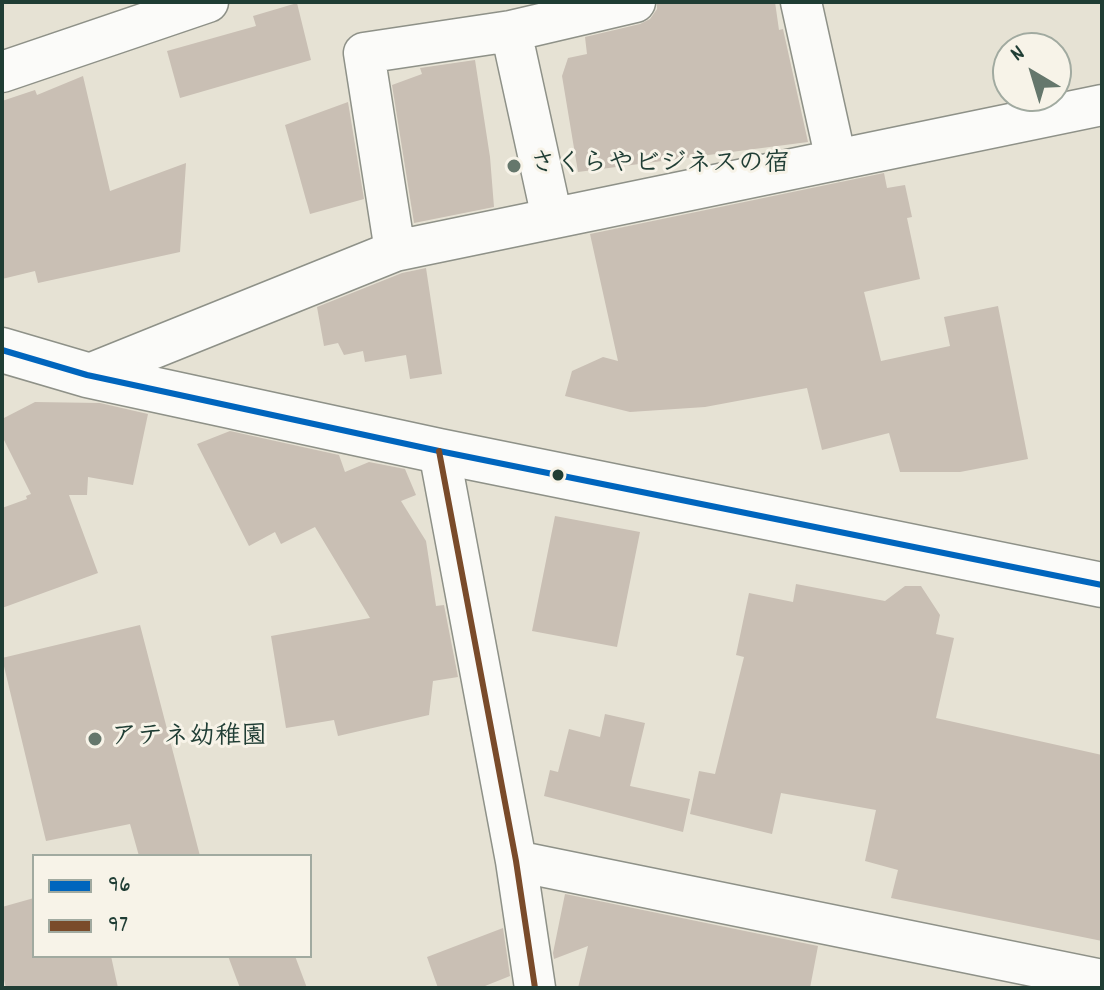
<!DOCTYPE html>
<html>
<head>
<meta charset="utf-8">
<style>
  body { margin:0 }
  #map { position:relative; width:1104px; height:990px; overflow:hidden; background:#e6e2d4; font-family:Dekko,sans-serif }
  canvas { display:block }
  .frame { position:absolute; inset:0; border:4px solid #1f3d34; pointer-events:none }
  .legend { position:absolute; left:32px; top:854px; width:280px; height:104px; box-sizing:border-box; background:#f7f3e8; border:2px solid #a1aaa0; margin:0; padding:10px 14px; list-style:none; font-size:24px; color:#1f3d34 }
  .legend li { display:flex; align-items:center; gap:16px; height:40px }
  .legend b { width:40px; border:2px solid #a1aaa0 }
  .north { position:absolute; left:992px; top:32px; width:80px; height:80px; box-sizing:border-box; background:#f7f3e8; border:2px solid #a1aaa0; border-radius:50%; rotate:322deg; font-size:22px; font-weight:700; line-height:32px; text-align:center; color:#1f3d34 }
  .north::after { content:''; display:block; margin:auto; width:28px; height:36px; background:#65776c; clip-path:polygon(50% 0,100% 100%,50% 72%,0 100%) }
</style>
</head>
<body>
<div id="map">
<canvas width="1104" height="990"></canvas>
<div class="frame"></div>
<ul class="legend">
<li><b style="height:10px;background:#0065bd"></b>96</li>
<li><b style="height:10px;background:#7a4b2a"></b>97</li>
</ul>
<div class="north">N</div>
</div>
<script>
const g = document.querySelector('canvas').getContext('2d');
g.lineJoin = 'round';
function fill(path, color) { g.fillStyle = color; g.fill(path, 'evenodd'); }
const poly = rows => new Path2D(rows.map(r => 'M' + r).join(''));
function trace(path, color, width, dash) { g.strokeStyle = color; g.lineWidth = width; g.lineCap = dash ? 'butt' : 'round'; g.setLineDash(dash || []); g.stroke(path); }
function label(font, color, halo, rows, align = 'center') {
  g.font = font + ' Dekko,"Klee One",sans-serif'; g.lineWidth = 6; g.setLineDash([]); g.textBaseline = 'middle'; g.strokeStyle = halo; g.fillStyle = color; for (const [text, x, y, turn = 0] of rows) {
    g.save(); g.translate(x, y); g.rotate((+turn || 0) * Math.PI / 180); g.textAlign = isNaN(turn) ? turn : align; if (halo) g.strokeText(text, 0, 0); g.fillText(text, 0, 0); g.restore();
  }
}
const building = poly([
  [657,2,775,2,779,30,783,29,808,142,578,172,562,76,568,58,587,54,585,37,640,24,650,19,657,9],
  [297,3,311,60,180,98,167,51,256,26,253,16],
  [475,60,490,157,494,207,414,223,392,85,422,74,420,68],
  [83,76,110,191,186,163,180,252,38,283,35,271,2,279,2,101,35,90,37,95],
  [348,102,364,199,310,214,285,125],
  [884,173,887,188,905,185,912,217,907,218,920,279,864,292,881,361,950,346,944,317,998,306,1028,459,960,472,900,472,889,433,822,450,807,388,705,407,630,412,565,396,572,371,603,357,618,361,590,234],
  [426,268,442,374,410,379,406,355,365,362,363,351,344,355,338,343,324,346,317,307,402,273],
  [35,402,100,403,148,414,133,485,88,477,87,495,69,495,98,573,2,608,2,508,27,499,26,496,31,494,2,436,2,419],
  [230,431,339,455,345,472,369,462,405,469,416,495,401,501,426,541,436,606,444,605,458,677,433,681,429,715,338,736,334,720,286,728,271,636,370,618,315,527,281,544,275,532,249,546,197,444],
  [555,516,640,532,617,647,532,631],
  [796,584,885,601,905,586,921,586,940,615,936,634,954,638,936,718,1102,755,1102,941,891,898,898,870,865,861,876,810,781,793,772,834,690,814,699,771,715,774,744,657,736,655,749,593,793,602],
  [140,625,200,856,139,856,130,824,46,841,2,658],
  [605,714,645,723,630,786,690,799,683,832,544,796,550,770,558,772,569,729,600,737],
  [565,894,818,946,810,988,578,988,588,946,554,959,553,953],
  [34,898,34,956,111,956,118,988,6,988,2,972,2,907],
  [503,928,510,976,480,988,438,988,427,957],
  [228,956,295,956,307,988,240,988]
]);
const street = poly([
  [801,2,836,160],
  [511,31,552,218],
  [2,72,208,2],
  [395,251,364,53,511,31,635,2],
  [87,375,395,251,1102,105],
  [439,451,516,861,535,988],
  [516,861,1102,980]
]);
const secondary = poly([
  [2,350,87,375,439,451,1102,585]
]);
const bus1 = poly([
  [2,350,87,375,439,451,1102,585]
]);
const bus2 = poly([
  [439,451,516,861,535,988]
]);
const markers = [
  [514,166,8,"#65776c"],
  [558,475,7,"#1f3d34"],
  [95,739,8,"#65776c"]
];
const poiNames = [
  ["さくらやビジネスの宿",530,166],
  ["アテネ幼稚園",111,739]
];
fill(building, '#c9bfb4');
trace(street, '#8e9188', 43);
trace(secondary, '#8e9188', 47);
trace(street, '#fbfbf9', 40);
trace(secondary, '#fbfbf9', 44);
trace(bus1, '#0065bd', 6);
trace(bus2, '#7a4b2a', 6);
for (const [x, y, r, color] of markers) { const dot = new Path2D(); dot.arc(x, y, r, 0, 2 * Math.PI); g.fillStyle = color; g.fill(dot); trace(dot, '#f7f3e8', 3); }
label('bold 26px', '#1f3d34', '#f7f3e8', poiNames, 'left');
</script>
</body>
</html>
